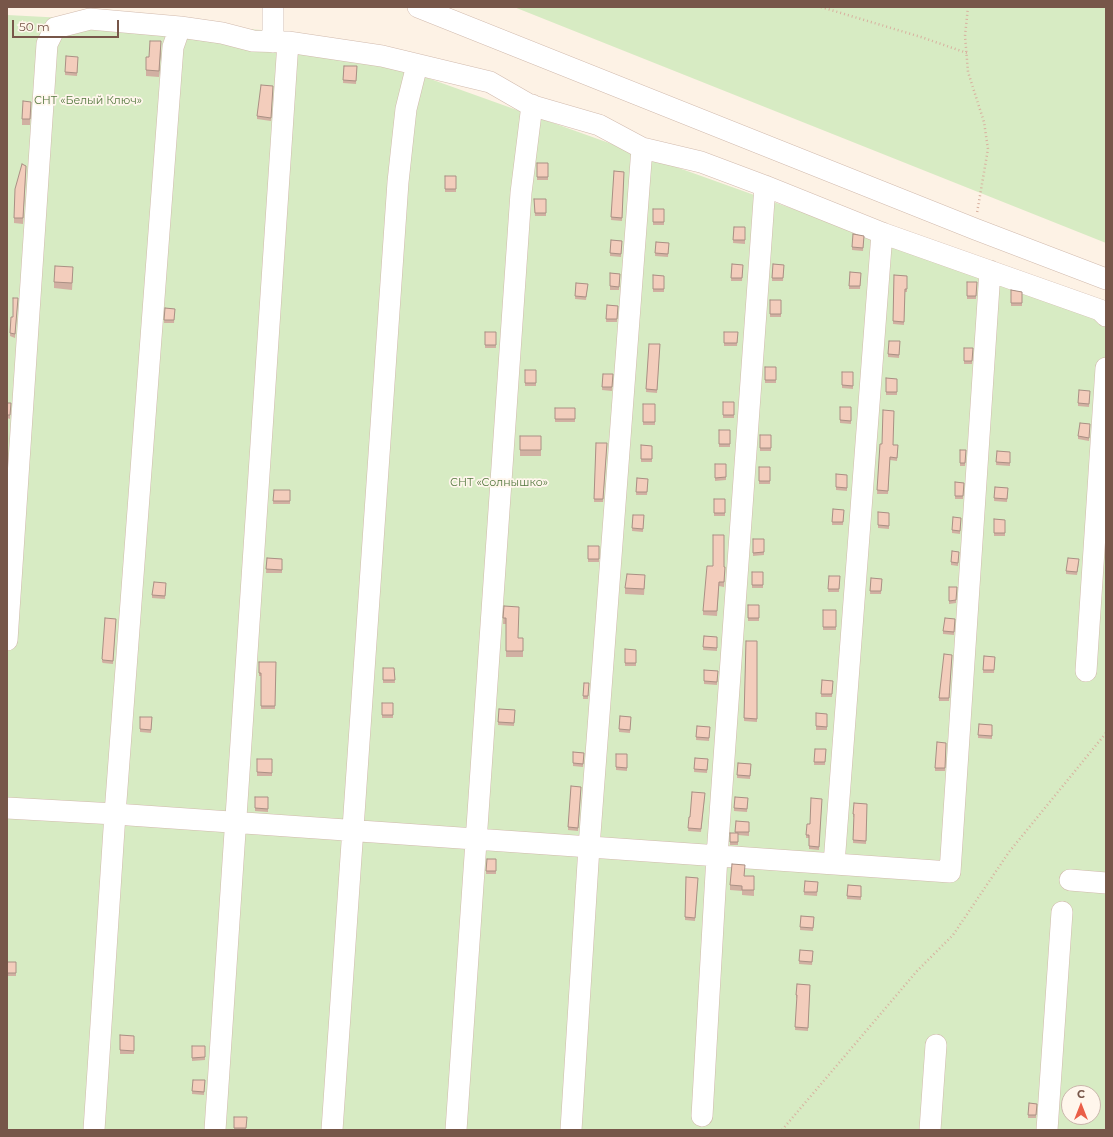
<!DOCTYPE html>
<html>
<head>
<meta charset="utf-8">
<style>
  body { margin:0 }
  #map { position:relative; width:1113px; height:1137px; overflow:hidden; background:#fdf2e5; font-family:Montserrat,sans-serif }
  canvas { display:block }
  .frame { position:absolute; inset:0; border:8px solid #775649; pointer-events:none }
  .north { position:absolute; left:1061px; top:1085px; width:40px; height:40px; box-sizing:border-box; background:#fff6ec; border:1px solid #c9b6ab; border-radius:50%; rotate:0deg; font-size:11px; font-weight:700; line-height:16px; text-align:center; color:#775649 }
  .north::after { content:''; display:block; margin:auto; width:14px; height:18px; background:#ea5e47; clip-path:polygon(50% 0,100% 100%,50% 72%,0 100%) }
  .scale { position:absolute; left:12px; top:20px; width:107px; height:18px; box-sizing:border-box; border:2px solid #775649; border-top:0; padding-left:5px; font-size:12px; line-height:14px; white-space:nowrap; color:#775649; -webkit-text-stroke:3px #fff6ec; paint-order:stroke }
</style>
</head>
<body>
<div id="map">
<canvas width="1113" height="1137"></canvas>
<div class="frame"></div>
<div class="north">С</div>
<div class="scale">50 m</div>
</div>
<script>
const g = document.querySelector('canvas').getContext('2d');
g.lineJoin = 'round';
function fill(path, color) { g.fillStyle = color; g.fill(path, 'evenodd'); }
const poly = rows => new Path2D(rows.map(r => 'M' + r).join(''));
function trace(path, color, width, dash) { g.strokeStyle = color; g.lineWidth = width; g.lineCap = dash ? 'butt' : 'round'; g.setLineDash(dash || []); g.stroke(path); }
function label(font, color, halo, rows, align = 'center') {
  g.font = font + ' Montserrat,sans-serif'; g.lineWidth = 3.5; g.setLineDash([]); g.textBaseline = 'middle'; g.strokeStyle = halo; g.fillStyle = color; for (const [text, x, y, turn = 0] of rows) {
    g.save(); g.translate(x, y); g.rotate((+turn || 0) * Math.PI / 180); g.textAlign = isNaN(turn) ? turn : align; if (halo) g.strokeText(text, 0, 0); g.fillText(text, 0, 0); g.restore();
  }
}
const green = poly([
  [514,7,1106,7,1106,243],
  [7,15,180,24,302,33,1106,321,1106,1130,7,1130],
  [1069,1093,1093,1093,1093,1117,1069,1117]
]);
const path = poly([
  [821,7,921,37,967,53],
  [968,7,965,36,968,72,984,122,988,149,977,213],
  [782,1130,917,971,953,935,1009,852,1106,733]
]);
const minor = poly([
  [273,7,273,42],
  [418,7,975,229,1106,279],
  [7,640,47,44,55,28,90,19,180,27,222,33,253,41,288,42,382,56,490,82,530,105,599,125,642,148,701,162,765,186,882,233,1100,310,1106,316],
  [1086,671,1106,368],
  [7,808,115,814,950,872,990,271],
  [834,864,882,233],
  [1070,880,1106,883],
  [702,1116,717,856,765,186],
  [94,1130,115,814,173,47,180,27],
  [215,1130,288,42],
  [332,1130,398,182,406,109,417,65],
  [456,1130,521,193,532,105],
  [571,1130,589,847,642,148],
  [930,1130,936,1045],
  [1047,1130,1062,912]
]);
const wall = poly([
  [161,47,159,77,146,76,146,70,149,57],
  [78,60,77,76,65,75,65,72],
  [344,66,357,66,356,84,343,83],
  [273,86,271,121,257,119,257,116],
  [31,108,30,125,22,125,22,119],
  [537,163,548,163,548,180,537,180],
  [26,171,23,224,14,223,14,218],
  [614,171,624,172,622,221,611,220],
  [445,176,456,176,456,192,445,192],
  [534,199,546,199,546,216,535,216],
  [653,209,664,209,664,225,653,225],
  [734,227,745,227,745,244,733,243],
  [864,236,863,251,852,250,852,247],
  [611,240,622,241,621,257,610,256],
  [656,242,669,243,668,257,655,256],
  [732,264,743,265,742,281,731,281],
  [773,264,784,265,783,281,772,281],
  [850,272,861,273,860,289,849,289],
  [73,273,72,290,54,288,54,282],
  [610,273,620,274,619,290,610,290],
  [653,275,664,276,664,292,653,292],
  [894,275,907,276,907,292,905,292,904,325,893,324],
  [967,282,977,282,976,299,967,299],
  [576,283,588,284,586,300,575,299],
  [1011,290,1022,292,1022,306,1011,306],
  [18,298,15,338,10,336,11,317,13,317],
  [770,300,781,300,781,317,770,317],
  [607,305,618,306,617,322,606,322],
  [165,308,175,309,174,323,164,323],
  [485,332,496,332,496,348,485,348],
  [724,332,738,332,737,346,724,346],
  [900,341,899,358,888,357,888,354],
  [649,344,660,344,657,393,646,392],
  [964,348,973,348,972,364,964,364],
  [765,367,776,367,776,383,765,383],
  [525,370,536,370,536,386,525,386],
  [853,372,853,389,842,388,842,385],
  [603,374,613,374,612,391,602,390],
  [886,378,897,379,897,395,886,395],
  [1090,394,1089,407,1078,406,1078,403],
  [723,402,734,402,734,418,723,418],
  [7,403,11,403,10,419,7,418],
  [643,404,655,404,655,425,643,425],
  [840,407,851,407,851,424,840,423],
  [555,408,575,408,575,422,555,422],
  [1090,424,1089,441,1078,439,1078,436],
  [719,430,730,430,730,447,719,447],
  [760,435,771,435,771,451,760,451],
  [520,436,541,436,541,456,520,456],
  [596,443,607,446,603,502,594,502],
  [880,444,898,445,897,461,890,460,888,494,877,494],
  [641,445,652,446,652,462,641,462],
  [960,450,966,450,965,466,960,466],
  [997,451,1010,452,1010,466,996,465],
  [715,464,726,464,726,480,715,481],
  [759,467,770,467,770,484,759,484],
  [836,474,847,475,847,491,836,490],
  [637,478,648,479,647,495,636,495],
  [955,482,964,483,963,499,955,499],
  [995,487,1008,488,1007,502,994,501],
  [274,490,290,490,290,504,273,504],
  [714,499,725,499,725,516,714,516],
  [833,509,844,510,843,525,832,525],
  [878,512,889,513,889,529,878,528],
  [633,515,644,515,643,532,632,531],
  [961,518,960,534,952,533,952,530],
  [994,519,1005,520,1005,536,994,536],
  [753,539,764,539,764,555,753,556],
  [588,546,599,546,599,562,588,562],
  [959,552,958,566,951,565,951,562],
  [267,558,282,559,282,573,266,573],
  [1079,562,1077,575,1066,574,1066,571],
  [724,567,725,572,724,587,719,586,717,616,703,615,703,611],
  [752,572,763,572,763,588,752,588],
  [829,576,840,576,839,592,828,592],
  [871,578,882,579,881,594,870,594],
  [645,581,644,595,625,594,625,588],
  [166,587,165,599,152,598,152,595],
  [949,587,957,587,956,603,949,604],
  [748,605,759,605,759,621,748,621],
  [504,606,518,638,523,638,523,657,506,657,506,624,503,624],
  [823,610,836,610,836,630,823,630],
  [116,619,113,664,103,663,102,662,102,659],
  [955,619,954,635,943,634,943,631],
  [704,636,717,637,717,651,703,650],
  [746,641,757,641,757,722,744,721],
  [625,649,636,650,636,666,625,666],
  [952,655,949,701,939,701,939,698],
  [984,656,995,657,994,673,983,673],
  [259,662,276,662,275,709,261,709,261,676,259,676],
  [383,668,394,668,395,683,383,683],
  [704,670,718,671,717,685,704,684],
  [822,680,833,681,832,697,821,697],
  [584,683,589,683,588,699,583,699],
  [382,703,393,703,393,718,382,718],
  [499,709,515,710,514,726,498,725],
  [816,713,827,714,827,730,816,730],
  [620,716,631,717,630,733,619,732],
  [140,717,152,717,151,733,140,732],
  [979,724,992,725,992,739,978,738],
  [697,726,710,727,709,741,696,740],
  [946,743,945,771,935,771,935,768],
  [815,749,826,749,825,765,814,765],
  [573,752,584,753,583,767,573,766],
  [616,754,627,754,627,771,616,770],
  [695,758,708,759,707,773,694,772],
  [257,759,272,759,272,776,257,776],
  [738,763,751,764,750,779,737,778],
  [571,786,581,790,578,831,568,830],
  [705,796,701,832,688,831,690,817],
  [255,797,268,797,268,812,255,811],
  [748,798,747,812,734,811,734,808],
  [822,799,819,850,809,849,809,838,806,838,806,835,810,824],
  [854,803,867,804,866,844,853,843,854,817,853,817],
  [736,821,749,822,749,836,738,835,738,845,730,845,730,833,735,833],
  [487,859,496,859,496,874,486,874],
  [745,870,744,876,754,876,754,896,742,895,742,891,730,890,730,885],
  [686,877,698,878,695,921,685,920],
  [805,881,818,882,817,896,804,895],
  [848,885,861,886,861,900,847,899],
  [801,916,814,917,813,931,800,930],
  [800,950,813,951,812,965,799,964],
  [7,962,16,962,16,976,7,976],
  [797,984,810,985,808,1031,795,1030,797,998,796,998],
  [120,1035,134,1036,134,1054,120,1054],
  [192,1046,205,1046,205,1060,192,1061],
  [193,1080,205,1080,204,1095,192,1094],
  [1029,1103,1037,1104,1036,1118,1028,1118],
  [234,1117,247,1117,246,1130,234,1130],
  [1072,1117,1083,1117,1083,1121,1072,1121]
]);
const shadedWall = poly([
  [161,41,161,47,159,77,159,71]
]);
const building = poly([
  [150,41,161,41,159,71,146,70,146,57,149,57,150,41],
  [66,56,78,57,77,73,65,72,66,56],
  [344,66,357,66,356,81,343,80,344,66],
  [261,85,273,86,271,118,257,116,261,85],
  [23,101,31,102,30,119,22,119,23,101],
  [537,163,548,163,548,177,537,177,537,163],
  [22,164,26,166,23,218,14,218,15,189,22,164],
  [614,171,624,172,622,218,611,217,614,171],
  [445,176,456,176,456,189,445,189,445,176],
  [534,199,546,199,546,213,535,213,534,199],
  [653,209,664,209,664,222,653,222,653,209],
  [734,227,745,227,745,240,733,240,734,227],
  [853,234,864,236,863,248,852,247,853,234],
  [611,240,622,241,621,254,610,253,611,240],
  [656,242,669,243,668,254,655,253,656,242],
  [732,264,743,265,742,278,731,278,732,264],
  [773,264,784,265,783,278,772,278,773,264],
  [55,266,73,267,72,283,54,282,55,266],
  [850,272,861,273,860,286,849,286,850,272],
  [610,273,620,274,619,287,610,286,610,273],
  [653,275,664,276,664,289,653,289,653,275],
  [894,275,907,276,907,289,905,289,904,322,893,321,894,275],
  [967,282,977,282,976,296,967,296,967,282],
  [576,283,588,284,586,297,575,296,576,283],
  [1011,290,1022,292,1022,303,1011,303,1011,290],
  [13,298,18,298,15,334,10,333,11,317,13,317,13,298],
  [770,300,781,300,781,314,770,314,770,300],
  [607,305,618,306,617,319,606,319,607,305],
  [165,308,175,309,174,320,164,320,165,308],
  [485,332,496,332,496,345,485,345,485,332],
  [724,332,738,332,737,343,724,343,724,332],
  [889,341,900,341,899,355,888,354,889,341],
  [649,344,660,344,657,390,646,389,649,344],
  [964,348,973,348,972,361,964,361,964,348],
  [765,367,776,367,776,380,765,380,765,367],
  [525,370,536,370,536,383,525,383,525,370],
  [842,372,853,372,853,386,842,385,842,372],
  [603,374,613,374,612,387,602,387,603,374],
  [886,378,897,379,897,392,886,392,886,378],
  [1079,390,1090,391,1089,404,1078,403,1079,390],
  [723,402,734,402,734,415,723,415,723,402],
  [7,403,11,403,10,415,7,415,7,403],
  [643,404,655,404,655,422,643,422,643,404],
  [840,407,851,407,851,421,840,420,840,407],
  [555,408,575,408,575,419,555,419,555,408],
  [883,410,894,411,893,445,898,445,897,458,890,457,888,491,877,490,880,444,882,444,883,410],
  [1080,423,1090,424,1089,438,1078,436,1080,423],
  [719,430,730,430,730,444,719,444,719,430],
  [760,435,771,435,771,448,760,448,760,435],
  [520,436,541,436,541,450,520,450,520,436],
  [596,443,607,443,603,499,594,499,596,443],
  [641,445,652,446,652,459,641,459,641,445],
  [960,450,966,450,965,463,960,463,960,450],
  [997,451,1010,452,1010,463,996,462,997,451],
  [715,464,726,464,726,477,715,478,715,464],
  [759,467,770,467,770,481,759,481,759,467],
  [836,474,847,475,847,488,836,487,836,474],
  [637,478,648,479,647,492,636,492,637,478],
  [955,482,964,483,963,496,955,496,955,482],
  [995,487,1008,488,1007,499,994,498,995,487],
  [274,490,290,490,290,501,273,501,274,490],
  [714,499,725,499,725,513,714,513,714,499],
  [833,509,844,510,843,522,832,522,833,509],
  [878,512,889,513,889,526,878,525,878,512],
  [633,515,644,515,643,529,632,528,633,515],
  [953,517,961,518,960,531,952,530,953,517],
  [994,519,1005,520,1005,533,994,533,994,519],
  [713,535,724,535,724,567,725,567,724,582,719,582,717,611,703,611,707,566,713,566,713,535],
  [753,539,764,539,764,552,753,553,753,539],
  [588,546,599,546,599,559,588,559,588,546],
  [952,551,959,552,958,563,951,562,952,551],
  [267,558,282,559,282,570,266,569,267,558],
  [1068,558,1079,559,1077,572,1066,571,1068,558],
  [752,572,763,572,763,585,752,585,752,572],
  [627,574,645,575,644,589,625,588,627,574],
  [829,576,840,576,839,589,828,589,829,576],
  [871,578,882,579,881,591,870,591,871,578],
  [154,582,166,583,165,596,152,595,154,582],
  [949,587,957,587,956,600,949,601,949,587],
  [748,605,759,605,759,618,748,618,748,605],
  [504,606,519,607,518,638,523,638,523,651,506,651,506,618,503,618,504,606],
  [823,610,836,610,836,627,823,627,823,610],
  [105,618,116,619,113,661,103,660,102,659,105,618],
  [945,618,955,619,954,632,943,631,945,618],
  [704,636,717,637,717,648,703,647,704,636],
  [746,641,757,641,757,719,744,718,746,641],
  [625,649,636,650,636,663,625,663,625,649],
  [944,654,952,655,949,698,939,698,944,654],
  [984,656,995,657,994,670,983,670,984,656],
  [259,662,276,662,275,706,261,706,261,673,259,673,259,662],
  [383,668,394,668,395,680,383,680,383,668],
  [704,670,718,671,717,682,704,681,704,670],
  [822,680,833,681,832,694,821,694,822,680],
  [584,683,589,683,588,696,583,696,584,683],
  [382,703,393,703,393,715,382,715,382,703],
  [499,709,515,710,514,723,498,722,499,709],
  [816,713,827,714,827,727,816,726,816,713],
  [620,716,631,717,630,730,619,729,620,716],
  [140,717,152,717,151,730,140,729,140,717],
  [979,724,992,725,992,736,978,735,979,724],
  [697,726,710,727,709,738,696,737,697,726],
  [937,742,946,743,945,768,935,768,937,742],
  [815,749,826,749,825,762,814,762,815,749],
  [573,752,584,753,583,764,573,763,573,752],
  [616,754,627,754,627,768,616,767,616,754],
  [695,758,708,759,707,770,694,769,695,758],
  [257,759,272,759,272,773,257,772,257,759],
  [738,763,751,764,750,776,737,775,738,763],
  [571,786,581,787,578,828,568,827,571,786],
  [692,792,705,793,701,829,688,828,689,817,690,817,692,792],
  [255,797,268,797,268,809,255,808,255,797],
  [735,797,748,798,747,809,734,808,735,797],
  [811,798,822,799,819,847,809,846,809,835,806,835,807,824,810,824,811,798],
  [854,803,867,804,866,841,853,840,854,814,853,814,854,803],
  [736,821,749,822,749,832,735,832,736,821],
  [730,833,738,833,738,842,730,842,730,833],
  [487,859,496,859,496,871,486,871,487,859],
  [732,864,745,865,744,876,754,876,754,890,742,890,742,886,730,885,732,864],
  [686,877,698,878,695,918,685,917,686,877],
  [805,881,818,882,817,892,804,892,805,881],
  [848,885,861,886,861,897,847,896,848,885],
  [801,916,814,917,813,928,800,927,801,916],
  [800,950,813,951,812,962,799,961,800,950],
  [7,962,16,962,16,973,7,973,7,962],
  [797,984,810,985,808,1028,795,1027,797,995,796,995,797,984],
  [120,1035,134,1036,134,1051,120,1050,120,1035],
  [192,1046,205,1046,205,1057,192,1058,192,1046],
  [193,1080,205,1080,204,1092,192,1091,193,1080],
  [1029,1103,1037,1104,1036,1115,1028,1115,1029,1103],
  [234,1117,247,1117,246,1128,234,1128,234,1117],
  [1072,1117,1083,1117,1083,1118,1072,1118,1072,1117]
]);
const parkNames = [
  ["СНТ «Белый Ключ»",88,101],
  ["СНТ «Солнышко»",499,483]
];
fill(green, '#d7ebc3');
trace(minor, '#d1baad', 22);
trace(path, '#d8b09f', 2.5, [1, 3]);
trace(minor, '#fff', 21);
fill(wall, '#d1b0a2');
fill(shadedWall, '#aa9084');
fill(building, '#f3cdbc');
trace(building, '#aa9084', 1);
label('11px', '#53773e', '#fff6ec', parkNames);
</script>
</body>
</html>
